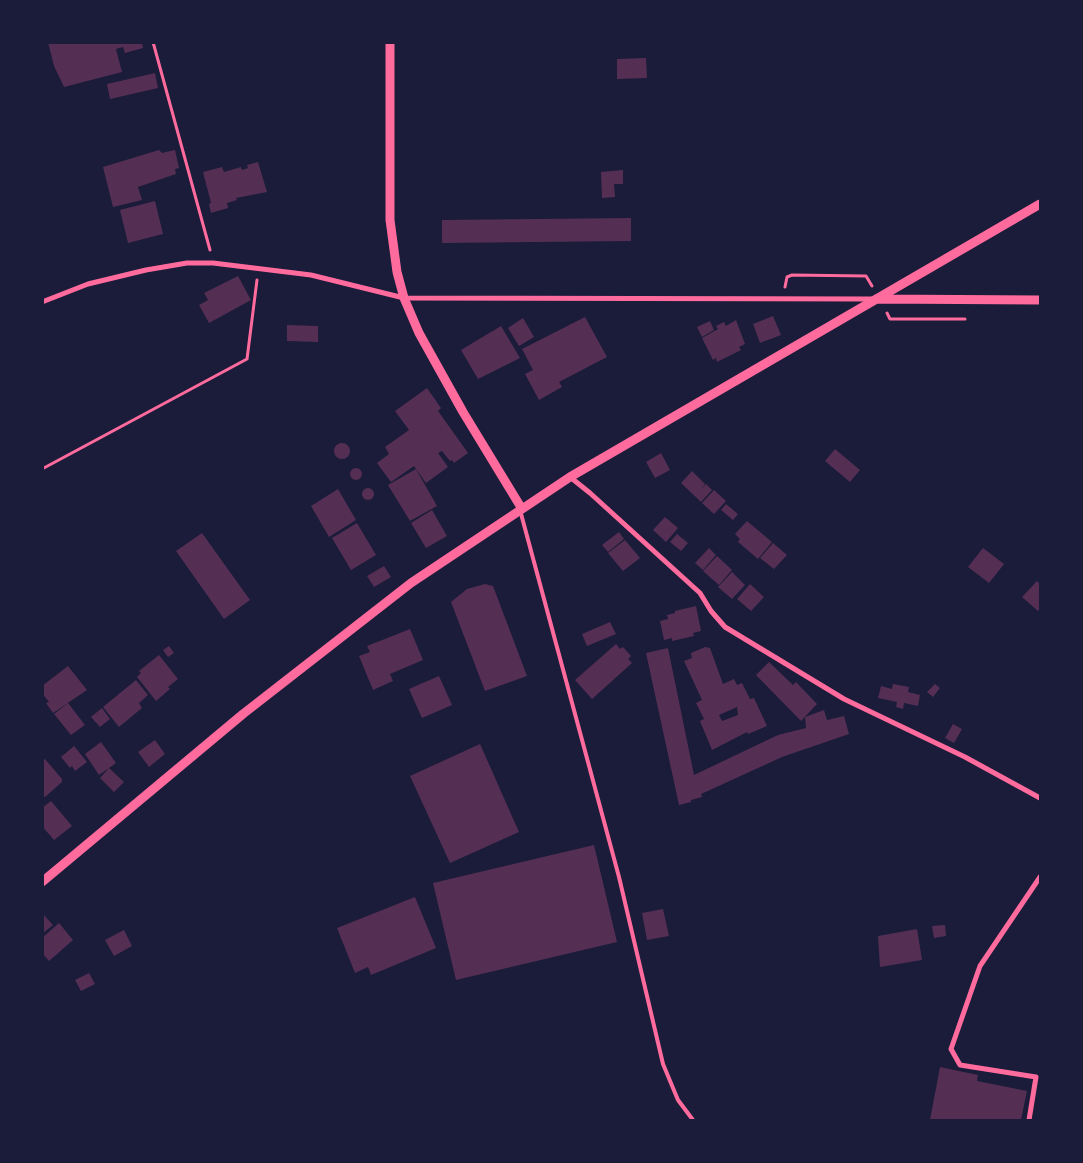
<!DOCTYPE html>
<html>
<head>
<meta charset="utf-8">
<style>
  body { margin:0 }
  #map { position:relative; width:1083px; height:1163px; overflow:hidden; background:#1b1b3a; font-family:Figtree,sans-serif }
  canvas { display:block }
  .frame { position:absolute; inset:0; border:44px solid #1b1b3a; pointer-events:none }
</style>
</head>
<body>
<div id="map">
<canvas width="1083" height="1163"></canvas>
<div class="frame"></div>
</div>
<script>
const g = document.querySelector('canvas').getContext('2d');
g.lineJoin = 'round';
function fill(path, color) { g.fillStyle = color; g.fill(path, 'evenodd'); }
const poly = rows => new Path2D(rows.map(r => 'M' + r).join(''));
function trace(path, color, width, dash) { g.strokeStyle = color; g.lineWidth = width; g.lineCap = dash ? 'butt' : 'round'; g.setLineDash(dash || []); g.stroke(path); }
const building = poly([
  [48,42,142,42,143,48,125,53,123,47,116,49,122,72,64,87,54,66],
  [646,58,647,78,617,79,617,59],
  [155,73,158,88,110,99,107,84],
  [159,150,162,153,175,150,179,168,175,169,176,174,138,187,142,200,113,207,103,167],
  [258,162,267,192,236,198,237,200,227,203,228,208,211,213,209,204,211,203,203,172,222,167,224,172,241,167,242,170,248,168,247,165],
  [623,170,623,184,614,184,615,197,602,198,601,172],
  [155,201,163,234,128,243,120,210],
  [631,218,631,241,442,243,442,220],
  [238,276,251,300,209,323,199,305,208,300,204,293],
  [773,316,781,335,760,343,753,324],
  [585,317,607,357,559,382,562,387,539,400,525,374,533,370,522,349],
  [523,318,534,337,519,346,508,328],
  [736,320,745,344,739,347,741,350,717,362,716,358,713,360,702,338,718,329,716,326,724,322,726,326],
  [710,321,714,330,702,337,697,327],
  [287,325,318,326,318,342,287,341],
  [501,326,520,358,478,379,461,350],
  [427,388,441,408,438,411,468,453,454,463,452,460,450,461,442,451,438,453,448,467,426,483,414,466,391,482,377,463,389,454,385,447,409,430,395,411],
  '334 451a8 8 0 1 1 16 0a8 8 0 1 1-16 0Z',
  [835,449,860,470,850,482,825,461],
  [661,453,670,470,655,478,646,462],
  '350 474a6 6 0 1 1 12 0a6 6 0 1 1-12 0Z',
  [416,469,437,506,410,521,388,485],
  [692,471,705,484,701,489,706,484,712,490,701,502,681,483],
  '362 494a6 6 0 1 1 12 0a6 6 0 1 1-12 0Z',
  [338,489,356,520,329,537,311,506],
  [714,490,726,501,714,514,702,503],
  [726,504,738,514,733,520,721,510],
  [432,510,447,536,426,548,411,523],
  [665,517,678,528,666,542,653,530],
  [747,521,772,542,758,559,738,542,740,539,735,534],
  [357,523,376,555,351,570,332,538],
  [619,532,624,539,608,552,602,545],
  [202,533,250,600,224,619,176,551],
  [677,534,688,543,681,551,670,542],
  [625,540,640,558,623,571,608,553],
  [773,543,787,555,774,569,760,558],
  [709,548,716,555,703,570,695,563],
  [983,548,1004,564,989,583,968,567],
  [717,556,732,570,719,585,703,571],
  [384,566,391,577,374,587,367,576],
  [732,572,745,585,732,599,718,587],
  [1037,581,1040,584,1040,608,1038,611,1022,597],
  [485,584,493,586,527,676,485,691,451,602,467,589],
  [750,584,764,597,751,611,737,599],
  [696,606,701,631,693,633,694,636,672,641,672,638,664,640,660,621,668,619,667,615,675,613,675,611],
  [610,622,616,634,587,646,582,634],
  [410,629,423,660,390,674,393,681,373,690,359,656,370,652,367,646],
  [616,644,620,649,623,647,631,656,628,659,632,663,592,699,575,680],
  [169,646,174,653,168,657,163,650],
  [705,647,710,648,723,684,734,679,737,685,742,683,750,699,754,698,767,726,748,734,747,732,712,750,700,721,704,719,696,703,702,700,684,661,692,658,691,653],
  [737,707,738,715,722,721,719,715],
  [668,648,694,775,778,735,806,728,805,717,824,710,827,720,844,716,849,734,782,757,710,790,701,794,702,797,691,800,691,802,679,805,646,653],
  [159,655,178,679,168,687,170,689,156,701,137,677,141,673,139,671],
  [769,662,793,685,796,682,817,704,801,721,756,675],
  [68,666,87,690,53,713,46,703,49,702,42,693,42,686],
  [439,676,452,705,422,718,409,689],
  [136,680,148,695,139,703,142,708,119,727,103,707],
  [893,684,909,687,908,692,920,695,918,706,904,703,903,709,896,707,897,702,878,698,881,686,892,689],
  [935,684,940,688,933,697,927,692],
  [68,703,85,725,71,735,54,714],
  [102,708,110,719,100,727,91,717],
  [953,724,962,729,954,743,945,738],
  [155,740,165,754,149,767,138,752],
  [101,742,116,763,99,775,85,754],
  [480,744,519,832,450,863,410,776],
  [74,746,87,762,75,771,72,766,70,768,61,757],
  [45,759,62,779,62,782,45,797,42,796,42,761],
  [109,768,124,782,114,792,100,778],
  [51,801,72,826,54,840,42,826,42,808],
  [594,845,617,942,456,980,433,883],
  [415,897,436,948,371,975,368,967,355,973,337,928],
  [663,909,669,936,647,940,642,913],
  [42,913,53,925,42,934],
  [59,923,73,940,49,961,42,953,42,938],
  [945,925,946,936,934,938,932,926],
  [917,929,922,960,880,967,878,936],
  [124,930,132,946,114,956,105,940],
  [89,973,95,984,81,991,75,980],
  [940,1067,978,1075,977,1081,1027,1091,1021,1120,930,1120]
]);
const path = poly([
  [153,42,210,250],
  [785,287,787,277,792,275,866,276,872,286],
  [887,313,890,319,965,319],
  [42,469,247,359,257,280]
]);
const service = poly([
  [520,510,619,877,663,1064,678,1100,693,1120]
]);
const minor = poly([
  [42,302,88,284,146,270,187,263,213,263,311,275,404,298,873,299],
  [570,477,590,493,700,593,711,611,725,627,844,699,965,757,1040,798],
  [1029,1120,1036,1077,960,1065,951,1049,980,966,1040,877]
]);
const tertiary = poly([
  [390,42,390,220,397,272,404,298,419,333,463,412,522,509],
  [876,299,1040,300],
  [42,882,243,714,411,583,570,477,1040,204]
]);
fill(building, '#542f53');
trace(path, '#ff6b9d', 3);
trace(service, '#ff6b9d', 4);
trace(minor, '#ff6b9d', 5);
trace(tertiary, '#ff6b9d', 9);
</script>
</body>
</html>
